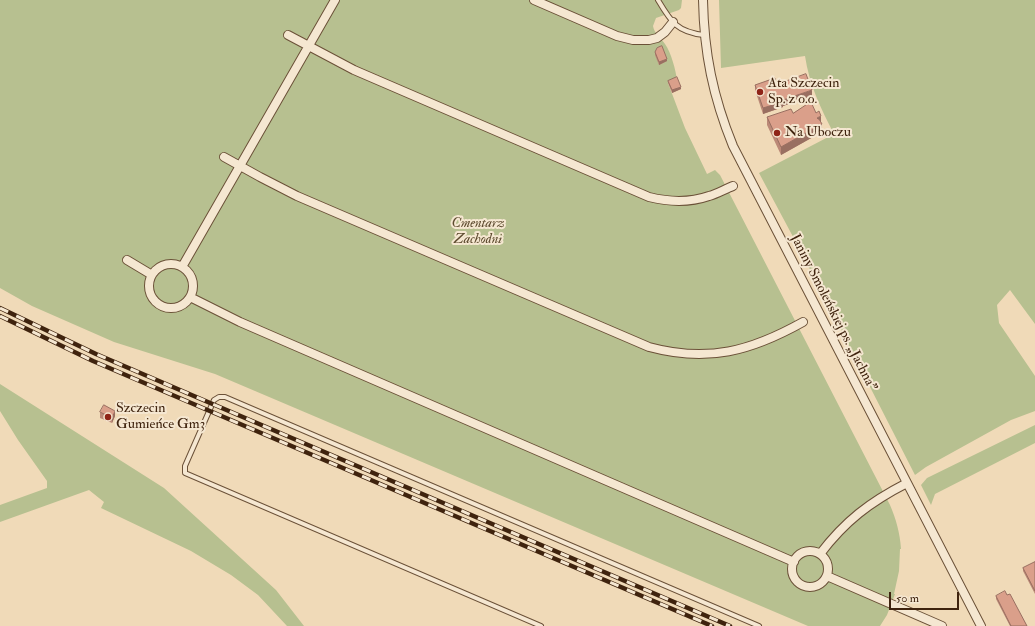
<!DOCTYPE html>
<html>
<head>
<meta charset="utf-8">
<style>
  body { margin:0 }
  #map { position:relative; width:1035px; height:626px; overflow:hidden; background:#f0dab8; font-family:"IM FELL Double Pica",serif }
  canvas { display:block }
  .scale { position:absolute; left:889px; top:592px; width:70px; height:18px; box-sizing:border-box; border:2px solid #3f230e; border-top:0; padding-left:5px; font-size:12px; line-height:14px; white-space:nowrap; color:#3f230e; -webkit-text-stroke:3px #f5e7d1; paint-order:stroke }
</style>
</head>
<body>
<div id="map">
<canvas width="1035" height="626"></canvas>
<div class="scale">50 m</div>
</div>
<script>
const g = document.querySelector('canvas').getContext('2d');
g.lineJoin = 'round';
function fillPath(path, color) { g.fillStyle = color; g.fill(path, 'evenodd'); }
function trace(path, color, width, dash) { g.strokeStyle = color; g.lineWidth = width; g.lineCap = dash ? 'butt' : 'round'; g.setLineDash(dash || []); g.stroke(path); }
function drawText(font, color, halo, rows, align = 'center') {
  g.font = font + ' "IM FELL Double Pica",serif'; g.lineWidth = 4; g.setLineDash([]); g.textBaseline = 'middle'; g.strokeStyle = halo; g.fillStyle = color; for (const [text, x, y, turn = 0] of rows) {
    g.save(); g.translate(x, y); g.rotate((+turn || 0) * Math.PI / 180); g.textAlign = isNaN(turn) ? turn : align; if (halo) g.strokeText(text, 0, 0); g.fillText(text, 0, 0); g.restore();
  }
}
fillPath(new Path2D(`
  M0,0h682l-1,8 -2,2 -23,8 -3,8c1,7 8,12 12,18 6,8 11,27 12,36l-9,3 17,45 22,46 8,-4 5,5 170,330c6,14 10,28 11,44h-1l-1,22 -5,23h1l-8,21 -7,11h-72l-593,-252 -101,-32 -82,-36 -32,-18z
  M719,0h316v324l-25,-34 -13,15 2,18 36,53v35l-24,9 -85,47 -11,8 -116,-227 -40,-75 75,-39c-13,-25 -25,-50 -29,-78l-84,12z
  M0,384l164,104 112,102 28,36h-17l-29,-31 -27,-20 -40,-24 -90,-43 3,-6 -15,-12 -89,32v-17l47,-17v-7l-29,-41 -18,-29z
  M1035,425v18l-100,51 -4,11 -10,-20 6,-7z`), '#b7c090');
const lane = new Path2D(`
  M658,0c13,22 19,32 46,35
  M541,626l-356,-153v-7l29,-66 5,-3h6l534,229`);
const street = new Path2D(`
  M534,0l83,36 16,4h16l8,-2 8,-6 8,-10
  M703,0c1,53 10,97 30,146l248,480
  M288,35l66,35 295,127c20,5 40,6 60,-1 8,-2 16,-7 24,-10
  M224,157l36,20 37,19 352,151c59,16 102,4 154,-25
  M127,260l25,15
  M149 286a22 22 0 1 1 44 0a22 22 0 1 1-44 0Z
  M182,267l153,-267
  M190,297l50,25 554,240
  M792 569a18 18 0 1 1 36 0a18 18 0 1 1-36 0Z
  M820,554c25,-33 50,-52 87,-71
  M827,576l115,50`);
trace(lane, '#6b5138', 6);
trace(street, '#6b5138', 10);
trace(lane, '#f5e7d1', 4);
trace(street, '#f5e7d1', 8);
const rail = new Path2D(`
  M0,308l96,46 634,272
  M0,316l93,45 619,265`);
trace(rail, '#3f230e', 4.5);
trace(rail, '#f5e7d1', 3, [9]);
fillPath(new Path2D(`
  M655,52l12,9 -8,4 -4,-10z
  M668,81l13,8 -9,4 -4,-10z
  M777,84l35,12 -29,10v1l-20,7 -8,-24v-5z
  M767,117l54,5 1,10 -41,23 -14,-30z
  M100,412l15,4 -3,7 -12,-5z
  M1035,562v32l-12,-23v-3z
  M1007,595l20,31h-17l-14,-27v-3z`), '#bb8977');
fillPath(new Path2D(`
  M667,59v2l-8,4v-3z
  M681,87v2l-9,4v-3z
  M812,90v6l-29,10v1l-20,7v-6l20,-8z
  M821,116v8l-4,-6z
  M822,124v8l-41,23v-8z
  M115,411v5l-3,7v-5z`), '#996f61');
const building = new Path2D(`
  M662,46l5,13 -8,3 -4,-10 2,-4z
  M806,74l6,16 -29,10v2l-20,6 -8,-23 20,-7 2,6z
  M677,77l4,10 -9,3 -4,-9z
  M811,102l5,11 3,-2 2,5 -4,2 1,1h1l3,5 -41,23 -14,-30 24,-8 2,4z
  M104,405l11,6 -3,7 -12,-6z
  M1035,562v29l-12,-23z
  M1005,591l2,4 3,-1 17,32h-16l-15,-30z`);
fillPath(building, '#da9f8a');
trace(building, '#996f61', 1);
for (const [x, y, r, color] of [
  [760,92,4,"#8f2418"],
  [777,133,4,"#8f2418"],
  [108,417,4,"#8f2418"]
]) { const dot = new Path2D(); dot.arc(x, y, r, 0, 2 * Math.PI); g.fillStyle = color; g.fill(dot); trace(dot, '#f5e7d1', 1.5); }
drawText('14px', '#3f230e', '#f5e7d1', [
  ["Ata Szczecin",768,84],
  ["Sp. z o.o.",768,100],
  ["Na Uboczu",785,133],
  ["Szczecin",116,409],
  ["Gumieńce Gm3",116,425]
], 'left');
drawText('italic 14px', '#5d4a2e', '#f5e7d1', [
  ["Cmentarz",478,224],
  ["Zachodni",478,240]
]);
drawText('14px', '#3f230e', '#f5e7d1', [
  ["Janiny Smoleńskiej ps. „Jachna”",833,313,63]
]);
</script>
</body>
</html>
